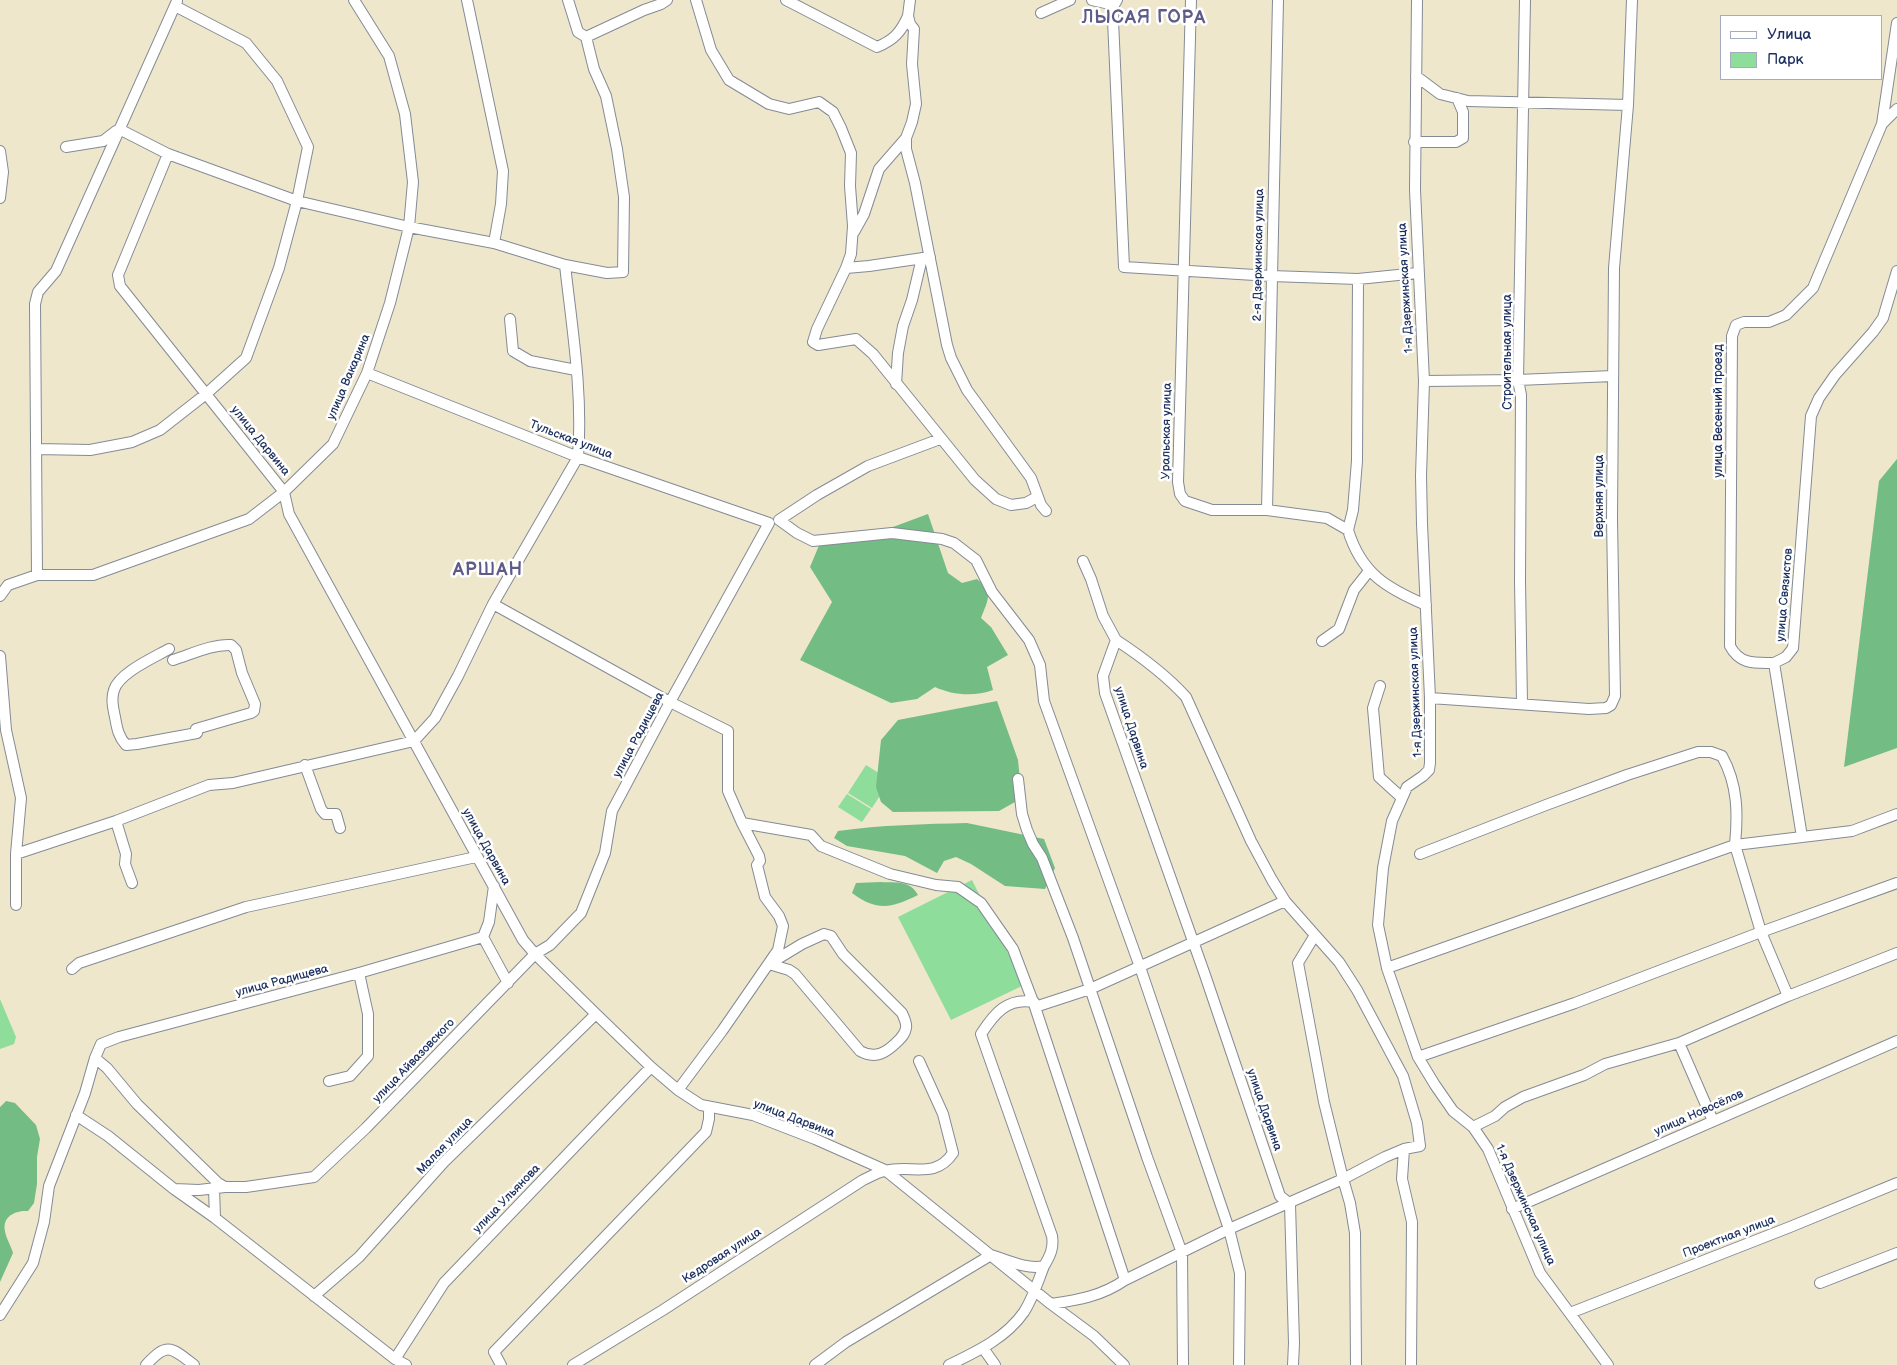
<!DOCTYPE html>
<html>
<head>
<meta charset="utf-8">
<style>
  body { margin:0 }
  #map { position:relative; width:1897px; height:1365px; overflow:hidden; background:#eee7cc; font-family:"Balsamiq Sans",sans-serif }
  canvas { display:block }
  .legend { position:absolute; left:1720px; top:15px; width:162px; height:65px; box-sizing:border-box; background:#fff; border:1px solid #a4acbf; margin:0; padding:6px 9px; list-style:none; font-size:15px; color:#1b2f5e }
  .legend li { display:flex; align-items:center; gap:10px; height:25px }
  .legend b { width:25px; border:1px solid #a4acbf }
</style>
</head>
<body>
<div id="map">
<canvas width="1897" height="1365"></canvas>
<ul class="legend">
<li><b style="height:6px;background:#fff"></b>Улица</li>
<li><b style="height:14px;background:#8fdd9b"></b>Парк</li>
</ul>
</div>
<script>
const g = document.querySelector('canvas').getContext('2d');
g.lineJoin = 'round';
function fillPath(path, color) { g.fillStyle = color; g.fill(path, 'evenodd'); }
function trace(path, color, width, dash) { g.strokeStyle = color; g.lineWidth = width; g.lineCap = dash ? 'butt' : 'round'; g.setLineDash(dash || []); g.stroke(path); }
function drawText(font, color, halo, rows, align = 'center') {
  g.font = font + ' "Balsamiq Sans",sans-serif'; g.lineWidth = 5; g.setLineDash([]); g.textBaseline = 'middle'; g.strokeStyle = halo; g.fillStyle = color; for (const [text, x, y, turn = 0] of rows) {
    g.save(); g.translate(x, y); g.rotate((+turn || 0) * Math.PI / 180); g.textAlign = isNaN(turn) ? turn : align; if (halo) g.strokeText(text, 0, 0); g.fillText(text, 0, 0); g.restore();
  }
}
fillPath(new Path2D(`
  M866,765l24,15 -18,28 -24,-15z
  M847,794l24,15 -9,13 -24,-15z
  M972,880l52,105 -73,35 -53,-103z
  M0,999l16,38 -2,7 -14,5z`), '#8fdd9b');
fillPath(new Path2D(`
  M1897,459v289l-53,19 35,-286z
  M928,514l20,59 14,10 15,-4c17,13 11,21 4,39l10,9 17,28 -21,12 6,23c-19,7 -41,5 -58,-3l-18,12 -26,4 -91,-43 32,-58 -22,-35 10,-24 46,-6z
  M997,701l21,59 3,30 -6,12 -16,9 -106,1 -12,-10 -5,-15 5,-47 17,-20z
  M967,823l77,16 11,29 -10,21 -40,-3 -34,-22 -15,-7 -12,4 -7,12 -32,-17 -58,-10 -13,-8 4,-7c44,-6 86,-7 129,-8z
  M881,882c15,1 29,-2 37,13 -27,13 -40,17 -66,-2l4,-10z
  M6,1101l9,2 21,22 4,14 -3,18v27l-3,19 -6,8c-12,-1 -26,5 -23,20 1,7 6,15 8,22l-13,29v-175z`), '#73bc83');
const minor = new Path2D(`
  M467,0l36,171 -2,33 -7,39
  M696,0l15,50 18,30 40,24 20,5 30,-7 14,10 8,16 10,25 -1,33 3,40 -2,28 -5,14
  M786,0l91,47c17,-7 24,-15 31,-31
  M910,0l-2,16 2,8 4,5 -2,35 4,40 -4,18 -6,16v11l9,34 32,162 4,13 16,32 64,88 10,27 5,6
  M1092,0l22,5
  M1117,0l-3,5 -1,15 11,247 147,9 87,3 60,-6
  M1191,0l-13,482 2,12 5,7 27,9h55l60,8 21,12 5,-20 4,-49 1,-182
  M1417,0l-2,190 9,191 -3,95 1,48 8,174v65l-1,7 -6,6 -16,11 -15,34 -9,47 -5,57 9,43 31,89 17,28 18,26 20,16 15,22 52,124 68,92
  M1041,13l29,-13
  M586,37l58,-27 17,-6 6,-4
  M1416,76l24,18 28,7 160,4 4,-105
  M1882,124l15,-101
  M119,129l49,25 129,47 112,26 85,16 71,22 42,8 16,-1 1,-75 -7,-48 -11,-53 -12,-27 -8,-32 -8,-5 -10,-32
  M1414,142h42l7,-4v-26l-6,-14
  M66,147l37,-6 13,-10
  M0,151l3,21
  M168,154l-50,121 2,11 164,206 5,22 234,426 12,14 61,60 55,53 27,23 23,15 52,10 62,24 70,31 166,134 43,32 30,29
  M0,172h3l-3,26
  M854,232l10,-18 15,-45 27,-31
  M930,257l-61,9 -23,2 -29,61 -4,13 5,3 38,-6 17,15 102,126 21,19 15,6 15,-2 11,-6
  M1897,271l-14,47 -10,14 -38,43 -16,23 -8,18 -18,232 -7,9 -12,6 28,174 50,-6 45,-17
  M510,319l3,32 17,10 46,9
  M1424,381l94,-1 95,-4
  M896,384l2,-31 5,-27 9,-26 10,-42
  M940,439l-72,27 -51,29 -38,25 18,13 16,8 79,-8 50,6 12,4 22,17 16,32 37,48 11,25 4,36 96,266 89,262 11,44 -1,92
  M37,449l53,1 42,-8 28,-12 46,-36 40,-36 33,-90 18,-67 11,-54 -31,-66 -31,-38 -71,-37
  M1267,510l11,-510
  M1348,530c13,43 38,58 78,75
  M1083,561l8,18 12,37 13,24
  M37,575l-2,-271 3,-12 18,-21 121,-270
  M0,596l8,-11 29,-10h56l156,-56 35,-27 49,-48 34,-71 23,-70 19,-76 4,-45 -8,-68 -16,-58 -35,-56
  M493,604l177,98 58,29v60l14,32
  M1322,641l17,-12 15,-39 15,-19
  M169,649c-16,9 -50,24 -55,41 -3,9 -1,18 1,27 2,11 3,19 11,28l11,-1 60,-11
  M0,656l6,74 15,68 -5,56 100,-33 93,-36 24,-2 181,-42 21,-23 23,-42 35,-72 85,-147c5,-64 -6,-129 -13,-192
  M173,660c19,-6 39,-16 58,-15l5,5 6,23 13,31 -1,7 -3,2 -55,16
  M1774,663c-19,0 -34,2 -44,-17l2,-310 4,-11 8,-3h25l17,-7 27,-27 69,-164 15,-15
  M1380,686l-7,22 6,69 22,20
  M1430,698l159,11 17,-1 5,-3 4,-9 -3,-177 2,-251 14,-163
  M1522,703l-2,-122 1,-186 -3,-15 7,-380
  M305,765l16,44 4,5h11l4,14
  M1018,779l4,35 5,16 6,14 9,14 31,80 74,219 35,96 1,112
  M116,821l10,33 -1,10 7,19
  M1420,854l126,-49 81,-30 71,-23h13l11,4c16,29 16,58 13,89l67,-8
  M494,886l-5,36 -6,15 25,46
  M16,905v-51
  M824,934l7,2 12,18 59,59c2,5 5,10 4,15 -1,6 -4,9 -8,13 -11,11 -22,19 -38,10l-65,-77 -6,-4 -20,-6 33,-20z
  M1387,968l348,-123 26,87 27,64
  M72,969l7,-6 167,-56 230,-50
  M1035,1007l90,273
  M1679,1043l34,78
  M1418,1057l157,-54 186,-71 136,-49
  M95,1058l12,10 30,36 81,79 7,4h21l68,-10 52,-49 169,-174 15,-9 31,-32 24,-60 7,-42 58,-109 99,-179 -191,-66 -211,-84
  M329,1081l21,-5 18,-20v-42l-9,-41
  M678,1090l44,-59 56,-81 5,-24 -4,-10 -14,-19 -8,-32 3,-4 -1,-5 -17,-33 69,12 10,11 69,28 46,11 22,2 23,16 32,46 22,58 55,-18 195,-88
  M76,1115l32,21 66,53 25,1 26,-3
  M1473,1127l22,-11 10,-9 18,-10 61,-22 21,-11 74,-21 109,-47 109,-43
  M1404,1149l-2,30 10,43 -1,143
  M214,1188l1,30
  M174,1189l41,29 180,141 11,6
  M1512,1209l385,-168
  M1820,1283l77,-30
  M314,1296l45,-39 85,-95 152,-148
  M1051,1304c27,-4 51,-8 74,-24l104,-51 114,-50 42,-22 19,-8 16,-3 -3,-23 -14,-47 -46,-86 -18,-28 -24,-27
  M1570,1313l220,-86 107,-44
  M0,1315l33,-52 11,-41 5,-36 36,-93 10,-35 6,-14 18,-7 240,-64 124,-36
  M983,1348l12,17
  M395,1359l49,-76 207,-216
  M146,1365c21,-23 25,-18 48,0
  M501,1365l-7,-13 212,-220 3,-13v-12
  M573,1365l90,-55 200,-130c7,-3 14,-8 22,-9 26,-7 50,9 68,-18l-10,-39 -24,-53
  M815,1365l31,-23 145,-87c16,5 36,15 53,11 6,-10 10,-18 8,-30l-71,-202c13,-20 26,-37 53,-32
  M949,1365c27,-13 57,-27 75,-53 9,-14 14,-31 20,-46
  M1293,1365l1,-22 -4,-139 -10,-8 -75,-221 -100,-282 -2,-17 13,-36c26,17 49,34 70,57l65,144 21,39 13,21 30,34 -17,28 26,139 19,77 7,24 5,30 1,132`);
trace(minor, '#848b95', 12);
trace(minor, '#fff', 10);
drawText('12px', '#1b2f5e', '#fff', [
  ["2-я Дзержинская улица",1259,255,-89],
  ["1-я Дзержинская улица",1406,288,-93],
  ["Строительная улица",1508,352,-90],
  ["улица Вакарина",349,377,-67],
  ["улица Весенний проезд",1719,411,-90],
  ["Уральская улица",1167,431,-89],
  ["Тульская улица",571,440,21],
  ["улица Дарвина",260,441,51],
  ["Верхняя улица",1600,496,-90],
  ["улица Связистов",1785,595,-85],
  ["1-я Дзержинская улица",1416,692,-92],
  ["улица Дарвина",1131,728,72],
  ["улица Радищева",639,735,-62],
  ["улица Дарвина",486,847,61],
  ["улица Радищева",282,981,-15],
  ["улица Айвазовского",414,1061,-46],
  ["улица Дарвина",1264,1110,71],
  ["улица Новосёлов",1699,1113,-24],
  ["улица Дарвина",794,1119,21],
  ["Малая улица",445,1146,-46],
  ["улица Ульянова",507,1199,-46],
  ["1-я Дзержинская улица",1525,1205,66],
  ["Проектная улица",1729,1237,-21],
  ["Кедровая улица",722,1256,-33]
]);
g.letterSpacing = '1px';
drawText('bold 18px', '#5f5b87', '#fff', [
  ["ЛЫСАЯ ГОРА",1144,18],
  ["АРШАН",488,570]
]);
g.letterSpacing = '0px';
</script>
</body>
</html>
